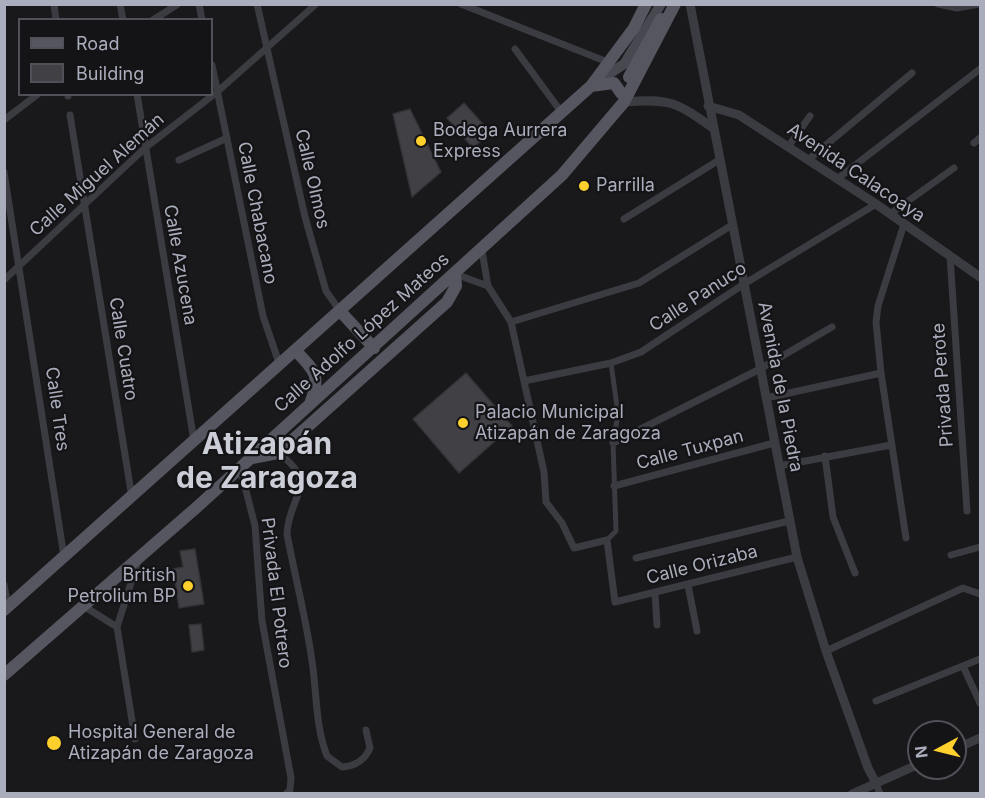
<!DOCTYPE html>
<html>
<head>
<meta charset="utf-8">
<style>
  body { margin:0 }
  #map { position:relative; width:985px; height:798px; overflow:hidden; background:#19181b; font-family:Inter,sans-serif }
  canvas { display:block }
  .frame { position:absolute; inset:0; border:6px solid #aaadbb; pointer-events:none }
  .legend { position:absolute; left:18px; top:18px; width:195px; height:78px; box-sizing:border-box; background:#141316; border:2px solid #505158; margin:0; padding:8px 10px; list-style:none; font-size:18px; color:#aaadbb }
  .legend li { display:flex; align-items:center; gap:12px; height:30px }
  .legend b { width:30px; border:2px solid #505158 }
  .north { position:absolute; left:907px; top:720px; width:60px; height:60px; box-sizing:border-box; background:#141316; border:2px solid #505158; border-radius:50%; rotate:263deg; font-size:16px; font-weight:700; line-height:24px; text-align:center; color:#aaadbb }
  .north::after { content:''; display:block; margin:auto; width:21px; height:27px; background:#fdd02e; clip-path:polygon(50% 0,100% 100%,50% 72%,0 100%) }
</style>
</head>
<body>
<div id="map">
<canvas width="985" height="798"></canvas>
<div class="frame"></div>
<ul class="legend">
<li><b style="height:8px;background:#55565f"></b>Road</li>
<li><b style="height:16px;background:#404045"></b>Building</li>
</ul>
<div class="north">N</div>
</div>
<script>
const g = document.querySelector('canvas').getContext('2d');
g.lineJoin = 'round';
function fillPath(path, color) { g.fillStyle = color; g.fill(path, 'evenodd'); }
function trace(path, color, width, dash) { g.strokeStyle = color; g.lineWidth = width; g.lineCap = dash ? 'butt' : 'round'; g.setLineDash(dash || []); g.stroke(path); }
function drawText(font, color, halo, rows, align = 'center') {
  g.font = font + ' Inter,sans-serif'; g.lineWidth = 4.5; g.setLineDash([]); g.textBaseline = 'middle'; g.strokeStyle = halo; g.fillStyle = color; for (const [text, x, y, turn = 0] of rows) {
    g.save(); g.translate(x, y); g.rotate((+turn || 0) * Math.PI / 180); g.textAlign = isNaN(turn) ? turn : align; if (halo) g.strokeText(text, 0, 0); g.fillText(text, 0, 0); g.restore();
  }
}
const building = new Path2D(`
  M464,103l27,30 -18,15 -26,-30z
  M410,109l31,63 -29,25 -19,-83z
  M466,373l46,53 -53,47 -46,-54z
  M195,549l9,55 -25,4 -6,-39 10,-2 -3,-16z
  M201,624l3,26 -12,2 -3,-27z`);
fillPath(building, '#404045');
trace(building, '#333237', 1.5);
trace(new Path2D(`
  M607,540l9,-9 -3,-88 5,-29 -7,-51`), '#3b3b42', 5);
trace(new Path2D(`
  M54,4l2,16
  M120,4l3,16
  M199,4l3,16
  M257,4l48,213 21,74 14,20
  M461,4l149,59
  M938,4l19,4 22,-4
  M153,20l25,-16
  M515,49l47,64
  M212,65l51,251 17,50
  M68,94v2
  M137,94l57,347
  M70,115l62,383
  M4,120l34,-26
  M974,143l6,-5
  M788,147l22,-31
  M179,160l48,-22
  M808,160l104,-87
  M4,172l60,385
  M837,179l143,-110
  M890,214l64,-46
  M624,219l95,-59
  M904,224l-26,82 -2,16 5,51 25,165
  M482,251l6,35 23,36 33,150 2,30 16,21 12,25 33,-8 8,62 182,-45
  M950,256l17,255
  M455,274l33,12
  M4,280l141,-132 72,-56 98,-87
  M511,322l128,-39 93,-58
  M524,381l87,-18 30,-11 103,-68 132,-80
  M766,398l115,-25
  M613,443l147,-74 72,-42
  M278,453c43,30 10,44 9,81 8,43 19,84 25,127 5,32 3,64 15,95l15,11c13,-1 23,-7 28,-19l-4,-18
  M825,456l8,61 22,56
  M779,466l112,-21
  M240,467l15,59 7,95 29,157 -1,12 -4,4
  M614,486l160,-43
  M951,555l29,-8
  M636,558l153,-37
  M4,585l4,22
  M688,585l9,46
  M655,593l2,32
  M82,605l35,22
  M826,651l137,-63 17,6
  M963,666l17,37
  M876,701l104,-42
  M135,739l-18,-112 21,-66
  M876,783l4,11`), '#3b3b42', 7);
trace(new Path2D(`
  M690,4l107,553 29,94 42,117 8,15
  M624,102c46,-4 52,0 89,26
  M708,106l31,9 137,89 104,73
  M955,749l25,-11
  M852,794l67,-30`), '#3b3b42', 9);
trace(new Path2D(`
  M594,84l30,-20 37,-60`), '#474850', 10);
trace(new Path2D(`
  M629,77l32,-58
  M591,86l23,-3 7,10
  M340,311l34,37
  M296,351c18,19 25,24 15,50
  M252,458l26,-5 169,-151 9,-16 -1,-12
  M4,610l587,-524 43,-58 12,-24
  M4,675l193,-168 365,-332 62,-73 51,-98`), '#55565f', 12);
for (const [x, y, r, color] of [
  [421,141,6,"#fdd02e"],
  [584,186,6,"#fdd02e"],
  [463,423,6,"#fdd02e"],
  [188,586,6,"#fdd02e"],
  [54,743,8,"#fdd02e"]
]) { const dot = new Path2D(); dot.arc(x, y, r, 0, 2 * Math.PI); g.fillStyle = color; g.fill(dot); trace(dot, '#141316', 2); }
drawText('18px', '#aaadbb', '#141316', [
  ["Bodega Aurrera",433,131],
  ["Express",433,152],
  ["Parrilla",596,186],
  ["Palacio Municipal",475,413],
  ["Atizapán de Zaragoza",475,434],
  ["British",176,576,"right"],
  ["Petrolium BP",176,597,"right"],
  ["Hospital General de",68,733],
  ["Atizapán de Zaragoza",68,754]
], 'left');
drawText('18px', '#aaadbb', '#141316', [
  ["Avenida Calacoaya",856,173,34],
  ["Calle Miguel Alemán",97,175,-42],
  ["Calle Olmos",312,179,77],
  ["Calle Chabacano",257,213,79],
  ["Calle Azucena",180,265,80],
  ["Calle Panuco",698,297,-33],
  ["Calle Adolfo López Mateos",362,333,-42],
  ["Calle Cuatro",123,349,81],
  ["Privada Perote",943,385,-94],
  ["Avenida de la Piedra",780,387,79],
  ["Calle Tres",57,409,82],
  ["Calle Tuxpan",690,450,-15],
  ["Calle Orizaba",702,565,-14],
  ["Privada El Potrero",276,593,83]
]);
drawText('bold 30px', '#cbcdd7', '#141316', [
  ["Atizapán",267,445],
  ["de Zaragoza",267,479]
]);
</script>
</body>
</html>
